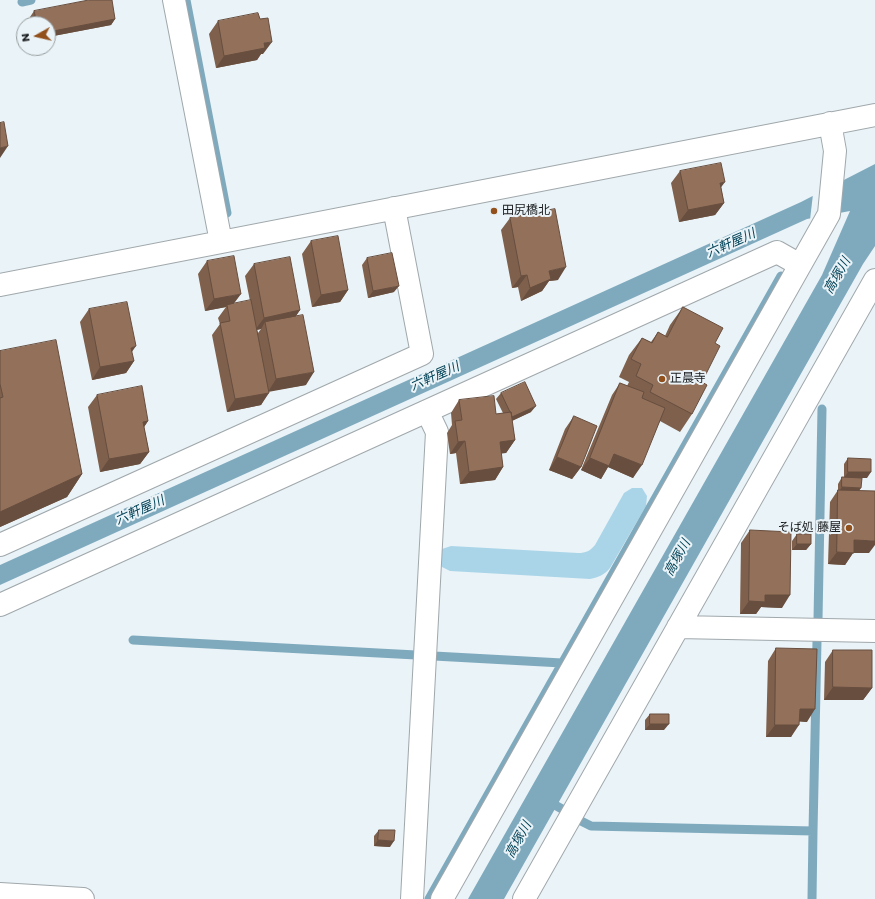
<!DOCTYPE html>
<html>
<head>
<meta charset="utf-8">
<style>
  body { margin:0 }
  #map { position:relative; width:875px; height:899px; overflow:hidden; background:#eaf3f7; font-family:Poppins,sans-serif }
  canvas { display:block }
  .north { position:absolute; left:16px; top:16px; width:40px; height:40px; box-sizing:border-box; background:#eaf3f7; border:1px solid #969da0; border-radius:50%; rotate:262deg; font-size:11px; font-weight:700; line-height:16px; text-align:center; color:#181b1d }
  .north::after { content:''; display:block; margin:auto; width:14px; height:18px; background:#92501d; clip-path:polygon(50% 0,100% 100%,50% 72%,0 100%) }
</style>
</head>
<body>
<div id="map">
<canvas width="875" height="899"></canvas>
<div class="north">N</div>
</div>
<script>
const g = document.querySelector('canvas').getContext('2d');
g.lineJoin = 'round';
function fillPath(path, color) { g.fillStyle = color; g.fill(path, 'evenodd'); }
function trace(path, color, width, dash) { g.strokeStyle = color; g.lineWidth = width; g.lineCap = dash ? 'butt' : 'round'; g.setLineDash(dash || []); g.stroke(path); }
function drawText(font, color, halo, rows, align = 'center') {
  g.font = font + ' Poppins,"Noto Sans JP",sans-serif'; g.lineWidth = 4; g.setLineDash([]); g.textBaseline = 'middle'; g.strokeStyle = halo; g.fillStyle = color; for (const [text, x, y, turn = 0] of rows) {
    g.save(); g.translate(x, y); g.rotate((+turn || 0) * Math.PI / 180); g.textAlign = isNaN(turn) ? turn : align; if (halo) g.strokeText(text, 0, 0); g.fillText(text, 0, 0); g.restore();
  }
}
fillPath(new Path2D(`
  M632,488h10l5,8 -1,10 -36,62c-6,7 -11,9 -20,11l-140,-8 -8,-4 -3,-9 3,-9 9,-3 127,7c8,0 12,-2 17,-8l29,-52z`), '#aad5e9');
fillPath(new Path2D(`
  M875,164v82l-12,18 -359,635h-36l354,-624 28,-64 -43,8 -807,366v-20l801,-363z`), '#7faabe');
fillPath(new Path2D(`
  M841,179l-4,36 -27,5 3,-26z`), '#eaf3f7');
trace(new Path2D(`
  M186,0l41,213
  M22,2l9,-2
  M818,619l4,-210
  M133,640l283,15
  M434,656l128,7
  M546,800l16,9
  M581,821l10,5 222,5 -1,68
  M813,831l4,-190
  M429,899l352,-623`), '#7faabe', 9);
const minor = new Path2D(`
  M174,0l47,242
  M0,285l875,-170
  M0,545l422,-191 -28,-146
  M0,605l777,-353 23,13
  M678,627l197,4
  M0,894l83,5
  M412,899l25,-467 -10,-21
  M442,899l387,-685 6,-63 -5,-28
  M524,899l351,-619`);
trace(minor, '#a0a8ac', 24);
trace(minor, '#fff', 22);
fillPath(new Path2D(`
  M34,11l81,8 -4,6 -63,12v-13h-17l-1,-7z
  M218,21l45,33h-2l-4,6 -41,8 -7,-34z
  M680,171l41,16 3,16 -9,12 -36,7 -8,-39z
  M510,218l48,62 -9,1 -7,10 -21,10 -3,-14 -6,1 -11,-58z
  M311,241l37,49 -8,12 -28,5 -10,-53z
  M367,258l27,34 -26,6 -6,-33z
  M207,261l27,43 16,-3 -5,-25 9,-12 46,46 -4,6 10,69 -37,6 -8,14 -34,7 -15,-77 8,-11 -2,-6 8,-11 -21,4 -7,-37zM261,329l-3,4 -1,-3z
  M683,307l32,36 -13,39 -10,32 -12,18 -20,-11 -27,57 -25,-11 -7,12 -20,-9 31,-75 8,-12 7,3 2,-4 -10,-5 10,-22 13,-17 9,4 7,-10 7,4 5,-11z
  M89,309l45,52 -8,12 -34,7 -12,-58z
  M0,351l82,123 -15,23 -67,30z
  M501,393l30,19 -19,9 3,19 -9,13h-5l2,14 -8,13 -35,4 -4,-31 -6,1 -3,-21 5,-8 -1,-12 8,-13 37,14 7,-1 -7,-14z
  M97,395l51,26 -4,6 5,25 -9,12 -40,8 -12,-65z
  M574,416l7,51 -9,12 -23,-9 16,-41z
  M848,458l19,20h-5l-3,12 10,63h-16l-8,12 -17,-1 2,-62 8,-12v-6l4,-7h2v-13z
  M750,530l32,78 -21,-1 -5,7h-16l1,-71z
  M797,534l14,10 -5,6h-14v-9z
  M776,648l31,74 -8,-1 -8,16h-25l2,-76z
  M833,650l39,38 -9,12h-39l1,-38z
  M650,714l14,16h-19v-10z
  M379,830l11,17 -16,-1v-10z`), '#7e604d');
fillPath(new Path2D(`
  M115,19l-4,6 -63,12v-5z
  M272,42l-9,12h-2l-4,6 -41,8 8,-12 40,-13z
  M8,146l-8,12v-10z
  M725,182l-9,12 4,-11z
  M724,203l-9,12 -36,7 9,-12z
  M566,267l-8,13 -9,1 -7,10 -21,10 9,-13 19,-17z
  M527,275l-9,12 -6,1 9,-12z
  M399,286l-5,6 -26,6 5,-7z
  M348,290l-8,12 -28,5 9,-12z
  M241,294l-9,12 -5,-1 -1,2 -21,4 9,-12z
  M300,310l-9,13 -26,-1 -4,7 -6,1 9,-12z
  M136,346l-9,13 4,-11z
  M134,361l-8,12 -34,7 8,-13z
  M314,372l-8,13 -38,7 8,-13z
  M269,393l-8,12 -34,7 8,-13z
  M536,406l-5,6 -24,11 5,-6z
  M148,421l-8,12 3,-11z
  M515,440l-9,13 -15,2 9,-13z
  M465,441l-9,12 -6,1 8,-12z
  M149,452l-9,12 -40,8 9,-13z
  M614,454l28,11 -9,13 -25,-11 -7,12 -20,-9 9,-12z
  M557,457l24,10 -9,12 -23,-9z
  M503,467l-8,13 -35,4 9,-12z
  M848,472h23l-4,6h-23z
  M82,474l-15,23 -67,30v-15z
  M842,487l19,1 -4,6 -19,-1z
  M854,540l21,1v4l-6,8h-16l-8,12 -17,-1 9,-12z
  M797,544h14l-5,6h-14z
  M765,595h25l-8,13 -21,-1 -5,7h-16l9,-13z
  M833,687l39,1 -9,12h-39z
  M800,709h15l-8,13 -16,-1z
  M650,724h19l-5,6h-19z
  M775,725h24l-8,12h-25z
  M378,840l16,1 -4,6 -16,-1z`), '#674e3f');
const building = new Path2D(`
  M89,0h23l3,19 -67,13v-8h-11l-3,-13z
  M258,13l2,6 8,-1 4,24 -8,1 1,5 -41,8 -6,-35z
  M4,122l4,24 -8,2v-25z
  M721,163l4,19 -5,1 4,20 -36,7 -8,-39z
  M555,209l11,58 -17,4 2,8 -21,9 -3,-13 -6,1 -11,-58z
  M338,236l10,54 -27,5 -10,-54z
  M392,253l7,33 -26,5 -6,-33z
  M234,256l7,38 -27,5 -7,-38z
  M290,257l10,53 -36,8 -10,-54z
  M251,300l18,93 -34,6 -15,-76 10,-2 -3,-16z
  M127,302l9,44 -5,2 3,13 -34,6 -11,-58z
  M683,307l40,21 -8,15 5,3 -18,36 5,3 -15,29 -42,-22 3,-7 -17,-9 5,-12 -10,-5 11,-21 10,5 6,-11 9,5z
  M303,315l11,57 -38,7 -11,-57z
  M56,340l26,134 -82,38v-114l3,-1 -3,-13v-33z
  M525,382l11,24 -24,11 -1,-5h-1l-9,-19z
  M620,383l24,9 -2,6 23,10 -23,57 -28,-11 -5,12 -19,-8z
  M142,386l6,35 -5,1 6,30 -40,7 -12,-64z
  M494,396l2,18 15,-2 4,28 -15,2 3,25 -34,5 -4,-31 -7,1 -3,-21 7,-1 -3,-20z
  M574,416l23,10 -16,41 -24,-10z
  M848,458l23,1v13h-23z
  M842,477l20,1 -1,10 -19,-1z
  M838,490l37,1v50l-21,-1v13l-17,-1z
  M750,530l41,2 -1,63h-25v7l-16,-1z
  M797,534h14v10h-14z
  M776,648l41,1 -2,60h-15l-1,16h-24z
  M833,650h39v38l-39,-1z
  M650,714h19v10h-19z
  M379,830h16l-1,11 -16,-1z`);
fillPath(building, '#93705a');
trace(building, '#674e3f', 1);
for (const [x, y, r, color] of [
  [494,211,4,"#92501d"],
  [662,379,4,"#92501d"],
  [849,528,4,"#92501d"]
]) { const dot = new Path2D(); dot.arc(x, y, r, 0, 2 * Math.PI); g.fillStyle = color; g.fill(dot); trace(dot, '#eaf3f7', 1.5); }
drawText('12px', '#181b1d', '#eaf3f7', [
  ["田尻橋北",502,211],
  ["正晨寺",670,379],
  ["そば処 藤屋",841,528,"right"]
], 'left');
drawText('italic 13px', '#024257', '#eaf3f7', [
  ["六軒屋川",731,244,-24],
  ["高塚川",838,276,-60],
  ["六軒屋川",435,377,-24],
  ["六軒屋川",140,511,-24],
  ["高塚川",678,558,-61],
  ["高塚川",519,840,-61]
]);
</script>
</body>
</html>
